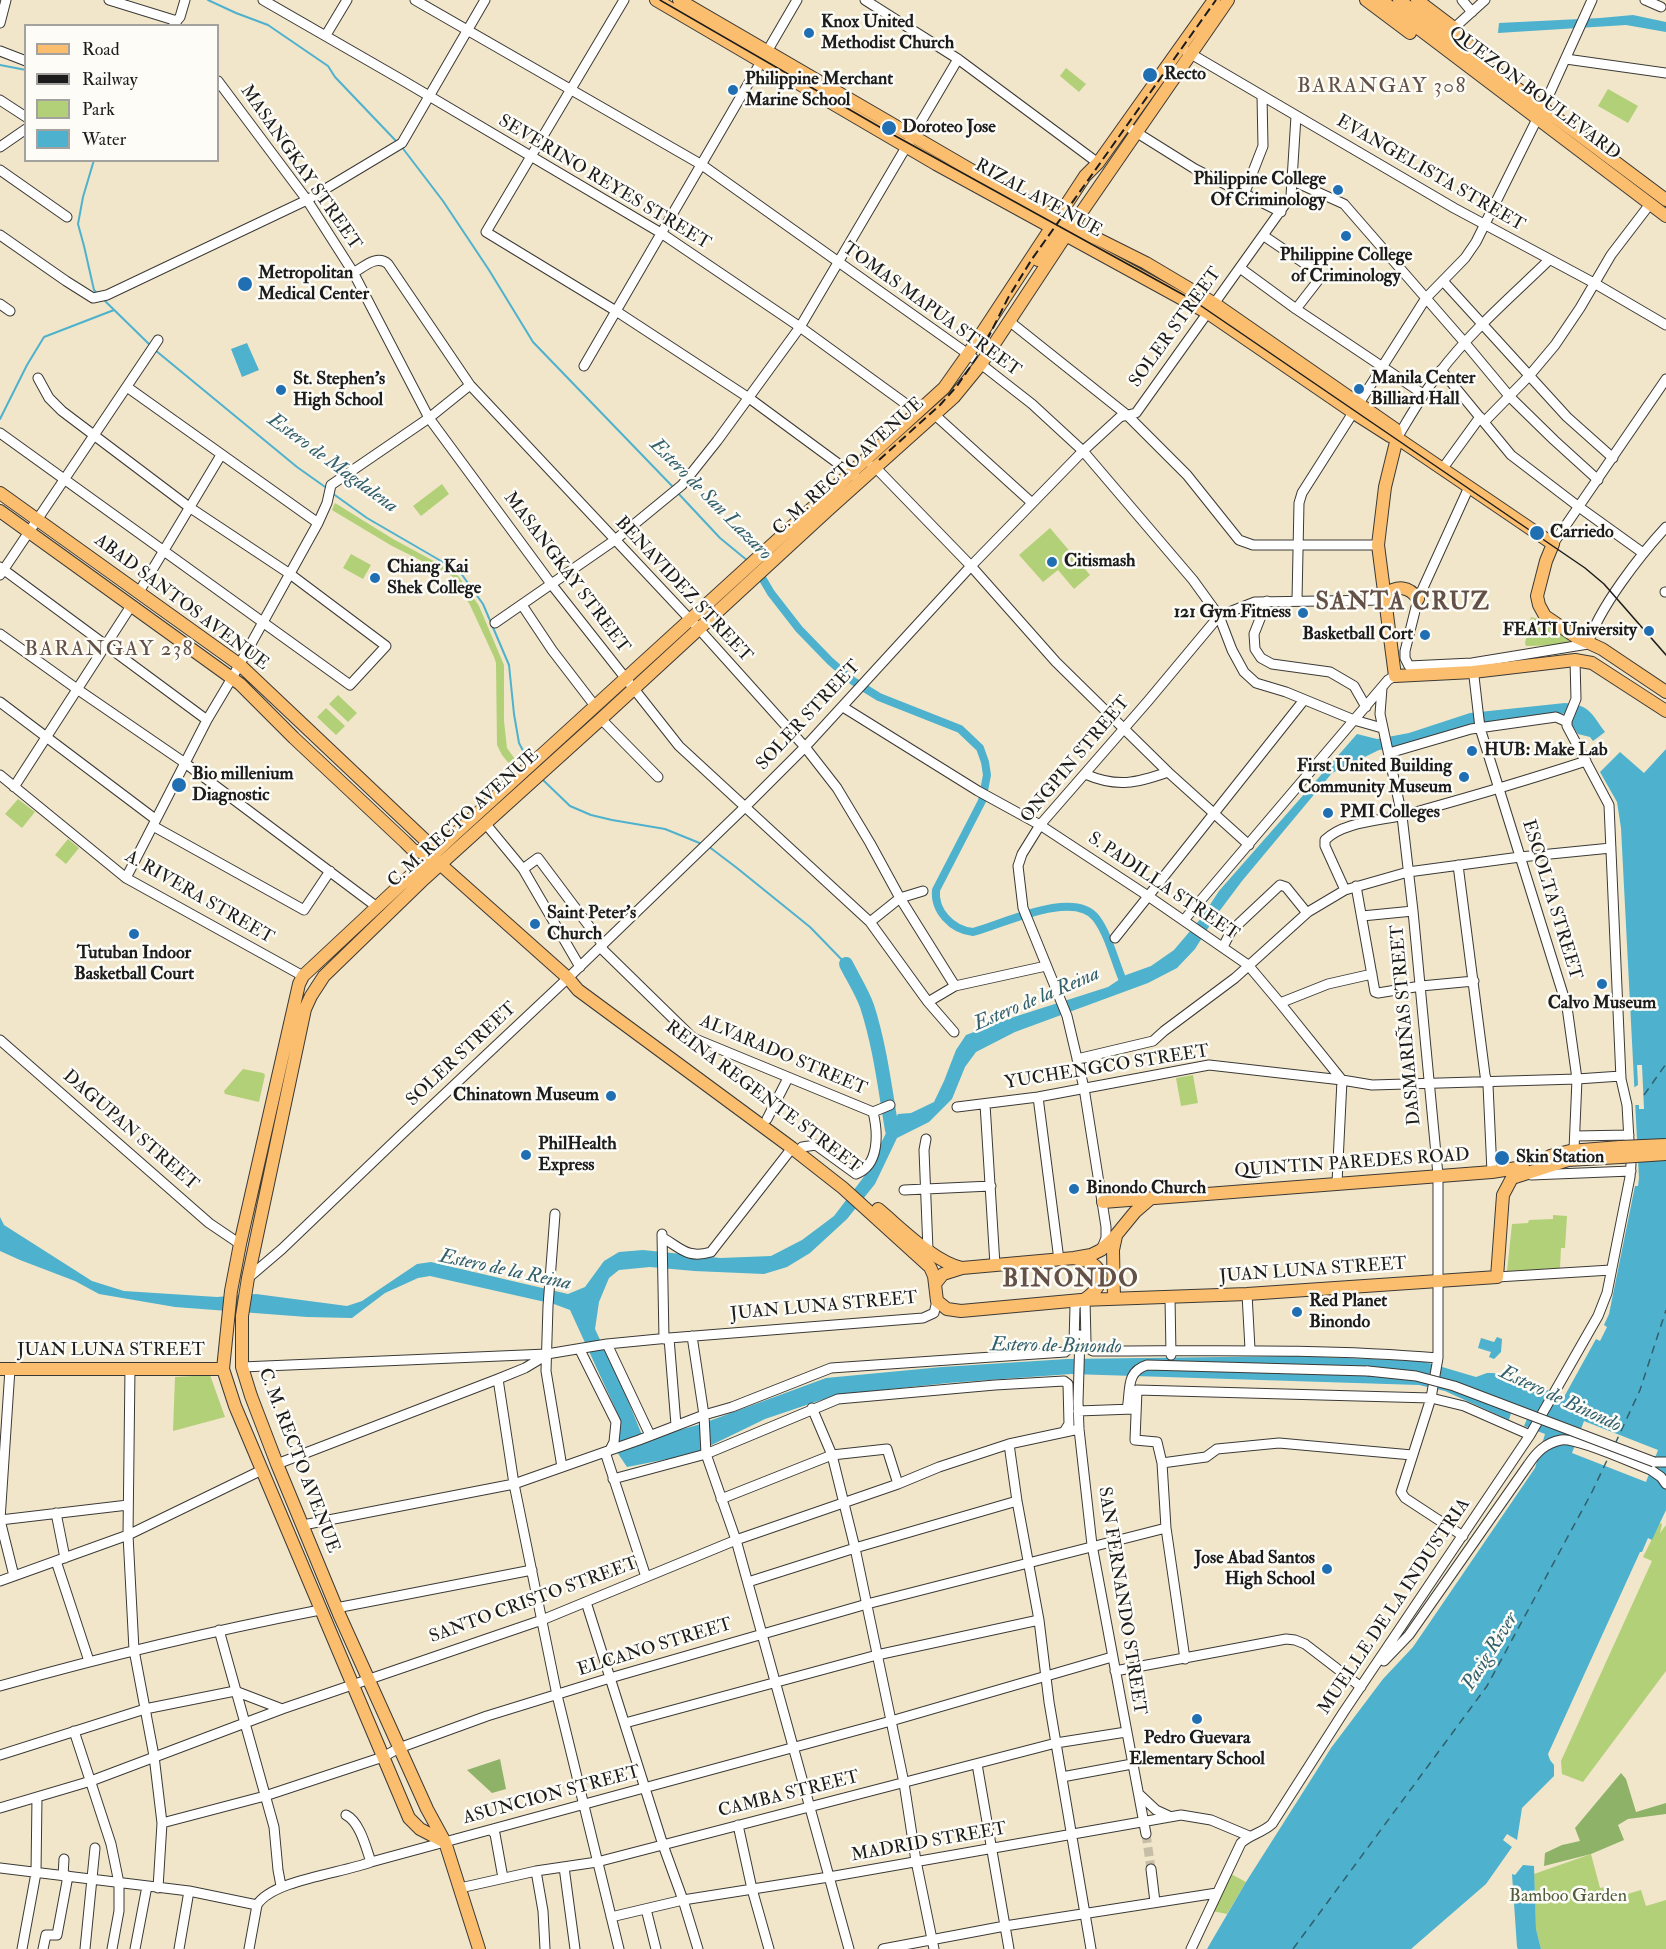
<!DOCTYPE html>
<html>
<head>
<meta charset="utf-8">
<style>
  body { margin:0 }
  #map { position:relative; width:1666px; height:1949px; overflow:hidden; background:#f1e6ca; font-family:"IM FELL Double Pica",serif }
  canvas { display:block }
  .legend { position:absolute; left:24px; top:24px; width:195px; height:138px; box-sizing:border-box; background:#fdfcf7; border:2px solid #a3a29f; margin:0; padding:8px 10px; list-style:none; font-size:18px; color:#1c1c1c }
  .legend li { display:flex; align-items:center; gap:12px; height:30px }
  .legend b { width:30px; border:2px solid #a3a29f }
</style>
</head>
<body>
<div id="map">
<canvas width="1666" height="1949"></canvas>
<ul class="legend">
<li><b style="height:8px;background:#fbbd6e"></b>Road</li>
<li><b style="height:8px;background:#1c1c1c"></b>Railway</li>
<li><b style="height:16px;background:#b2d077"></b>Park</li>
<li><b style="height:16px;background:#4eb1cd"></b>Water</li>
</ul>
</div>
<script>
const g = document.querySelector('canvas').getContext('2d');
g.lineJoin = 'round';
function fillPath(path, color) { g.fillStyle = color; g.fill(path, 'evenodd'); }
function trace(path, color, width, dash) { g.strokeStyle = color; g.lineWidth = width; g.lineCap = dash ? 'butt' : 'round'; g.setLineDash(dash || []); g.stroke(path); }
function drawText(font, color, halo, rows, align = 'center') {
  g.font = font + ' "IM FELL Double Pica",serif'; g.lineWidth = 5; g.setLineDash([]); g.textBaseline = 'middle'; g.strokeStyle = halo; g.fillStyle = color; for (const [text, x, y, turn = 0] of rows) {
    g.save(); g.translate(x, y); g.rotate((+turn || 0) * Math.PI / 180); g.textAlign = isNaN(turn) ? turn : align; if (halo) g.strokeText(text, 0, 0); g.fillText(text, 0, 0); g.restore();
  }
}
fillPath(new Path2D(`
  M1066,68l20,16 -7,8 -19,-16z
  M1608,89l30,17 -10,17 -30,-17z
  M442,484l7,10 -28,22 -8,-10z
  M335,503l58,36 63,34 14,19 9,14 25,59v56l3,27 10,14 -6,4 -9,-11 -5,-10 -1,-82 -2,-6 -24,-52 -18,-29 -60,-30 -60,-36z
  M1050,528l40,47 -16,14 -16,-19 -15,12 -24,-27z
  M351,554l20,11 -8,14 -20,-11z
  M1531,617l7,2 29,19 3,5 -5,2 -39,1 -1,-3z
  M338,695l19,18 -9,9 -19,-18z
  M326,708l19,18 -9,9 -19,-18z
  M18,799l17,13 -13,16 -17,-14z
  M68,839l11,9 -13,16 -11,-9z
  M243,1069l20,4 2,2 -6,27 -34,-8 -1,-3z
  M1193,1075l5,28 -17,3 -5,-28z
  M1553,1215l14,1 -2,32h-4l-1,20 -53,3 5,-47 16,-1 1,-3 24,-1z
  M210,1375l15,42 -52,14 2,-54z
  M1660,1523l2,1 -2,9 6,-8v146l-83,111 -21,-8 -1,-13 91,-200 -9,-4z
  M1591,1854l9,34 11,-2 3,12 27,-8 5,16 20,-6v49h-125l-5,-20 -2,-55z
  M1231,1874l15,8 -19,32 -15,-3z`), '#b2d077');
fillPath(new Path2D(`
  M500,1759l6,30 -14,4 -25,-23z
  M1621,1773l5,6 10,33 30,-9v11l-38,5 -10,6 6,15 -33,14 -47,12 1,-13 17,-8 18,-4 -5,-13z`), '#8db268');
fillPath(new Path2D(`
  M1633,15l33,7v10l-40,-7 -128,8 1,-10 101,-5z
  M247,343l12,27 -17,7 -11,-28z
  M1565,703c25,2 26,10 40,29l-12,9 -3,-4 -12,-3 -13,-20 -7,-1 -87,11 -75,24 -17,2 -47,23 -90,108 -27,36 -20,32 -18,19 -29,15 -133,49 -39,20 -11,15 -13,32 -23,23 -32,16 -22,46 -28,35 -37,34 -23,14 -23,7 -70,-3 -44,-4 -31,3 -10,8 -10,24 -4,27 30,64 19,47 57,-16 125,-46 116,-11 125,-8 230,-3 125,5 54,16 11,-4h6l40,11 31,13 32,-58 4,2 7,-14 -3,-2 5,-11 26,-128h3l1,-8 -18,-350 -4,-26 -17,-30 20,-20 24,21 22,-24v761l-14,30 -4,-2 -6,14h-2l-92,202 2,6 4,5v11l-32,32 -5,32 -10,-6 -4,6 9,7 -26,37 -75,65h-204l39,-67 85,-134 52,-69 30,-32 122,-179 10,-34 -21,-8 3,-7 -16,-6 -2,7 -64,-29 -26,-6 -348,-11 -123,9 -112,12 -71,24 -72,35 -66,13 -10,-15 4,-31 -51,-111 -16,-6 -124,-28 -12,2 -33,15 -33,25 -45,-1 -132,-10 -76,-13 -24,-13 -55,-21 -20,-9v-34l4,8 88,56 32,10 93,6 39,-3 91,12 15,-5 55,-37 14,-2 137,32 17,-7 19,-26 15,-9 24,-2 77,8 51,-2 31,-16 32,-24 32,-42 21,-43 11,-17 13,-1 23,-11 10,-21 12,-31 10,-15 48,-18 94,-30 18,-12 25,-9 23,-16 28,-33 17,-26 138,-157 20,5 32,-6 61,-20z
  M1497,1337l5,2 -1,13 -7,7 -5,-2 2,-5 -13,-4 3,-10 13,4z
  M1523,1865l11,1 2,63 5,20h-23l-1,-2 -5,-73 3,1z`), '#4eb1cd');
fillPath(new Path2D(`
  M1637,1065h5l2,44h-5v-4h-4l-2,-17 5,-3z
  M1584,1421l74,29 -12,32 -74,-29z`), '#f1e6ca');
trace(new Path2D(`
  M208,0l28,13 32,12 60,41 7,11 62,65
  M0,65l26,5
  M401,146l42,55 46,69 44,72 140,145
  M94,160l-11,37 -5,27 6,22 10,44 3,3
  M103,299l48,47
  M155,350l142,117 31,22
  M0,419l27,-54 17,-28 70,-27
  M677,492l43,46 28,23
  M332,493l35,25 93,54 23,32 26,61 5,49 5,29 9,17
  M542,779l28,27 21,9 21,5 53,9 37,15
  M708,846l29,22 73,59 36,37`), '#4eb1cd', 2);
trace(new Path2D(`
  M758,571l13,22 28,36 31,32 23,20 26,16 81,32 20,19 5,14 2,13 -5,26 -46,89c-2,21 16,40 37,42 30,-8 101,-43 123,-14 13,17 19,45 28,65`), '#4eb1cd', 8);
trace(new Path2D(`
  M846,964c7,14 16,28 21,42 13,40 18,83 25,124`), '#4eb1cd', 14);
trace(new Path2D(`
  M1644,1095l22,-31
  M1615,1444l25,-54 26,-80
  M1293,1949l194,-263 105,-194 17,-36`), '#325f6c', 1.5, [8, 6]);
trace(new Path2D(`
  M1146,1834l5,35`), '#c6bea7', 9, [9, 4.5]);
const minor = new Path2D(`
  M109,0l68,21
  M263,0l139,80 259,153 139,94 117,85
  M415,0l287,165 266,189 64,50 51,47 110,129 26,36 13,34 12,22 12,11 30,9 68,28 28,8
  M624,0l-138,232 130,79 133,87 106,78
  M865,0l93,59 140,104
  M1462,0l10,12
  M1645,0l16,7
  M0,23l6,-23
  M174,24l6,-7 5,-17
  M1454,28l31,-28
  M326,35l21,-35
  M0,51l26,10
  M1186,51l268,157 140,75 72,42
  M1566,59l100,14
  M218,81l89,119 46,72 76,146 123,167 127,161 191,176 58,80 26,30
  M0,100l26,17
  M1543,108l49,-108
  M1131,129l64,40 86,43
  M0,147l26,-18
  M0,170l67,47
  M1293,181l51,23 121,139 45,54 44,43 44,40
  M1245,192l18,-46 -1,-50
  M0,235l66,46 27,17 14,-3 200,-95 95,-57 83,-143
  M1264,236l56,38v4l-24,31
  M1240,268l56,41 127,85
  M353,273c11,-6 24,-19 35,-9l82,121 229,244 106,118 32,41 33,55 30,55 55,88
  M1443,281l124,136 46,41
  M0,304l10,7
  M1009,321l118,94 60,60 52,65 14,5h125
  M584,366l213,-366
  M1441,370l70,85 68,52 64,46
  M127,387l191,136
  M935,415l96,87
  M1484,422l45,-46 26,-31 25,-37 31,-53 39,-51
  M0,433l350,252 36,-39 -96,-72 -101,-67 -127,-96 -13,-13 -11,-20
  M1397,438c14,-23 26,-45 43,-66 31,-41 72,-76 109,-112
  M872,466l4,2 95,98 85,96 112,110 81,73
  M1443,468l37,-51
  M1469,487l-51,112 -13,52v7l4,8 63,-3 116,-19c10,-35 53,-90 78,-117
  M1553,544l113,-165
  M0,567l207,153
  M0,575l158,-235
  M139,592l82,-137
  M1665,592h1
  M1297,600l2,-97 3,-10 124,-195 39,-40 11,-16 61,-123
  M1267,601l-13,33 1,15 6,9 11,6 58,8 24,14 12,21
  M522,605l30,45 43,56
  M495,623l120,-83 67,-55 35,-44 83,-114 158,-268
  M0,634l77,55 108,74 192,144
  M1575,660l1,39 -9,22v5l42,79 12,274 6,26 2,35
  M1473,668l7,60 87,279 10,72 -3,71
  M1382,688l-2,26 22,102 11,95 25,264v183l-7,40 -30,94 4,6 58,38
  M0,702l155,117
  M843,707l135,84 62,34 108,71 100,69 32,38 62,77 -5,103
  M601,719l57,58
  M1389,753l82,-24 85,-12 11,5
  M1085,774c32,14 52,9 83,-2
  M0,775l126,103 177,98
  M14,787l117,-181
  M485,823l38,46 57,98
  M153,826l151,84 26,-39
  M1458,865l27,210 3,10 4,87
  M523,869l15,-11 63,84 2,8 90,88 180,74
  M126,878l81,-158 25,-42 86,-155 9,-20 4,-18 98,-67 41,-33
  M1356,886l19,106 3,1 43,-7 53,-5
  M1345,890l-20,-44v-6c20,-20 61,-19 87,-27 58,-16 116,-33 174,-52
  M1362,916l51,-5
  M1184,920l204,-240 7,-4
  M870,922l30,-24 23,-7
  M1115,938l189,-238
  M1223,947l8,-16 49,-46 6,2 21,26
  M928,1002l27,-16 91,-20
  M1280,1003l48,-19 44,-10
  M0,1040l209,183 31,21
  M1077,1059l76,-18 11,-10 71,-53 73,-66 37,-22 63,-18 112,-15 91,-9
  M1038,1097l21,163
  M985,1104l10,161
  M957,1107l81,-10 171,-32 133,15 30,5 205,-6 44,-3
  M873,1112l17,-7
  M767,1119l21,-41
  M1575,1136l54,-1
  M926,1139l-2,11 4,100
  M802,1147l14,-2 40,29c24,-9 22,-42 17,-62
  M1531,1175l100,-4
  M904,1190l87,-4
  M555,1214l-7,92 -2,65 16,96
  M662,1234l2,105
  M663,1238c18,10 24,21 48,14l81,-104
  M1102,1248l4,-10v-11l-22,-139 -17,-72 -44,-108 -5,-42 4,-12 18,-29 108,-124 71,-85 36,-14 131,-2
  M1497,1277l114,-7
  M248,1278l34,-29 118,-113 168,-158 178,-172 59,-59 166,-181 112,-115 37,-34 16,-4 155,-217 5,-80
  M1247,1294l3,55
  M1170,1297l1,58
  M1085,1299l1,43 2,6 5,3c115,0 230,-3 345,7
  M1080,1335l-2,67 1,27 13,116 54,289
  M692,1336l12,79 2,39 30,86 113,409
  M669,1338l7,87
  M607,1344l43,91
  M580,1350l36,72 -2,20 -4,8
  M242,1367l305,-13 60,-10 62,-6 254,-20 11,-5 3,-12
  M130,1368l-2,167 6,115 20,106 8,67 -4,65
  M10,1369l-10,151 14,56
  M498,1379l16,105 43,211 62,254
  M812,1408l20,47 23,93 49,235 12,78 18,88
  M1127,1409c4,-18 -2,-37 20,-44l221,6
  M1078,1411l55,-2
  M1009,1444l8,57 22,119 10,82 42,247
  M605,1452l41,125
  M1654,1462h12
  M1162,1463l44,-6 11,-8 62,-6 133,12
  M277,1464l221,-85 27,-11 20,-12
  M613,1479l93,-25 132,-55 157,-14 69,-4 4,3 1,40 -5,8
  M721,1499l111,-44 55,-6 11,35
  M56,1513l9,45
  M0,1520l128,-15
  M303,1525l211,-41 125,-44 65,-25 28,-8 99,-39 234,-16 9,-9 1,-37 6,-6
  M56,1561l33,100
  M0,1581l128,-46 134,-65
  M748,1582l107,-34 162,-47
  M586,1602l77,243 20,55 15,49
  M336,1608l196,-38
  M219,1630l55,197 4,43 3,16
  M1185,1659l-19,-131 -4,-65 -5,-21 -22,-2 2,-50 294,8 33,8 66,29
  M1384,1661l25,-26 119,-170c8,-12 17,-22 33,-25 16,-3 71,23 90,30l10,7 5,7
  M1115,1671l171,-32 9,1 10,4 56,43
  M0,1686c106,-30 212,-55 320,-76
  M625,1723l252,-68 162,-35
  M74,1731l37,113 8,39v28l-7,38
  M0,1755l145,-46 90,-18 47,18
  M977,1764l32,185
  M1062,1777l70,-13
  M1140,1795l16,15 13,6
  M0,1808l91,-27 191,-72 260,-89 194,-80 162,-56 41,-17 70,-23 70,-15
  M346,1815c14,7 20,33 25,47
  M162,1823l103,-27 118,-39 16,-9 88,-32 123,-38 257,-74 299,-76
  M738,1825l14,64 17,60
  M491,1830l4,4 8,44
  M564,1867l11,82
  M0,1868l189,23 68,14c15,-25 86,-32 114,-43l520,-141 221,-64
  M1151,1869l4,33
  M536,1871l7,40 2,38
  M63,1876l1,-17
  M460,1888l76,-17 61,-9 459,-119 70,-11
  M646,1909l10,40
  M611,1917l72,-17 146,-23 352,-62 30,5 38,16
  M22,1949l14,-76 1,-76
  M43,1949l3,-14h11l11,-59
  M85,1949l10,-101
  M135,1949l12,-63
  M179,1949l10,-58
  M249,1949l8,-44
  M883,1949l122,-23 212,-33
  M1191,1949l50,-106c10,-9 21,-10 31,-19l71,-111 187,-278 68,-119 9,-23 23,-116 1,-13`);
const major = new Path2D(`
  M656,0l280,164 272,149 146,100 36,23 7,2 156,106 -7,17 -9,35 2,9 6,11 31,21 26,12 64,43
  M679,0l323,188 62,34 82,41 69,41 180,125 2,9
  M1366,0l44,33
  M1381,0l285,216
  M1399,0l267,200
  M1417,0l37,28 18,21
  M1038,260l25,-35
  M1397,438l-12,49 -7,58 17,131 78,-4 102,-12 17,3 74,48
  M0,493l240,172 184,174 7,16 9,9 128,114 10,12 214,158 51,40 87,79 4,9 3,25 10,8 14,2 120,-11 166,-6 250,-17 6,-82 9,-17 56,-18 53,-3
  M0,511l240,173 54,54 111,104 8,8 18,5
  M1385,595c12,-10 24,-9 33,4
  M1550,1156l20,-5 50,-4
  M1103,1202l389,-30 31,-5
  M878,1209c23,19 56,53 84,59
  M1077,1259c28,3 31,25 8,40
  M935,1284l8,-10 19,-6 112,-10 17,-3 10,-5 11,-10 23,-28 15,-13
  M1114,1299l-1,-49 3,-14
  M0,1369h223
  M445,1842l-25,-13 -11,-11 -147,-348 -27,-64 -12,-37 8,-78 9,-47 59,-260 4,-8 153,-143 488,-445 24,-34 117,-178 13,-13 116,-163
  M479,1949l-34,-107 -18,-33 -88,-195 -62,-150 -26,-68 -9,-29v-51l6,-38 57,-269 6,-13 13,-20 100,-97 177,-160 228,-210 125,-112 27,-33 91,-138 156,-226`);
trace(minor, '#3c3a36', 11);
trace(major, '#3c3a36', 14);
trace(minor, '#fff', 9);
trace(major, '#fbbd6e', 12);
trace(new Path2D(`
  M660,0l230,133 301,166 394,269 19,16 62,71`), '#1c1c1c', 1.5);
trace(new Path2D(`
  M879,460l61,-55 17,-19 25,-36 26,-52 24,-39 184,-259`), '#1c1c1c', 2, [9, 4.5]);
const minorBridge = new Path2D(`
  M1368,1371l48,5 38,10 200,76`);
const majorBridge = new Path2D(`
  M1620,1147l46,-2
  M1621,1157l45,-3`);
trace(minorBridge, '#3c3a36', 11, []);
trace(majorBridge, '#3c3a36', 14, []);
trace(minorBridge, '#fff', 9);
trace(majorBridge, '#fbbd6e', 12);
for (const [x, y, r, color] of [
  [809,33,6,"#1f6fb2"],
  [1150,75,8,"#1f6fb2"],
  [733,90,6,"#1f6fb2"],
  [889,128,8,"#1f6fb2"],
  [1338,190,6,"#1f6fb2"],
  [1346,236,6,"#1f6fb2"],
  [245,284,8,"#1f6fb2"],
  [1359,389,6,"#1f6fb2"],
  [281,390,6,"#1f6fb2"],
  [1537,533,8,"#1f6fb2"],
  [1052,562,6,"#1f6fb2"],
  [375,578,6,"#1f6fb2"],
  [1303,613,6,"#1f6fb2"],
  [1649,631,6,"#1f6fb2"],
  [1425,635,6,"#1f6fb2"],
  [1472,751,6,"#1f6fb2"],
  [1464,777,6,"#1f6fb2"],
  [179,785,8,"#1f6fb2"],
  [1328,813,6,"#1f6fb2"],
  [535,924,6,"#1f6fb2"],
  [134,934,6,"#1f6fb2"],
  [1602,984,6,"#1f6fb2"],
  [611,1096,6,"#1f6fb2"],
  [526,1155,6,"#1f6fb2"],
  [1502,1158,8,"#1f6fb2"],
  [1074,1189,6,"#1f6fb2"],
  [1297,1312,6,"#1f6fb2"],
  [1327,1569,6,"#1f6fb2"],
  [1197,1719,6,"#1f6fb2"]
]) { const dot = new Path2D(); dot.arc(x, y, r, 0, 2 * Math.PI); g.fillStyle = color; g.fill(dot); trace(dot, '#fdfcf7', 2); }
drawText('bold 18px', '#1c1c1c', '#fdfcf7', [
  ["Knox United",821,23],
  ["Methodist Church",821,44],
  ["Recto",1164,75],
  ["Philippine Merchant",745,80],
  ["Marine School",745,101],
  ["Doroteo Jose",902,128],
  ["Philippine College",1326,180,"right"],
  ["Of Criminology",1326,201,"right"],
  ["Philippine College",1346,256,"center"],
  ["of Criminology",1346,277,"center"],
  ["Metropolitan",258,274],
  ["Medical Center",258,295],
  ["Manila Center",1371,379],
  ["Billiard Hall",1371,400],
  ["St. Stephen's",293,380],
  ["High School",293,401],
  ["Carriedo",1550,533],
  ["Citismash",1064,562],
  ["Chiang Kai",387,568],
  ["Shek College",387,589],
  ["121 Gym Fitness",1291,613,"right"],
  ["FEATI University",1637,631,"right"],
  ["Basketball Cort",1413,635,"right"],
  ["HUB: Make Lab",1484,751],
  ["First United Building",1452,767,"right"],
  ["Community Museum",1452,788,"right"],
  ["Bio millenium",192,775],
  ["Diagnostic",192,796],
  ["PMI Colleges",1340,813],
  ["Saint Peter's",547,914],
  ["Church",547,935],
  ["Tutuban Indoor",134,954,"center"],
  ["Basketball Court",134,975,"center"],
  ["Calvo Museum",1602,1004,"center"],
  ["Chinatown Museum",599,1096,"right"],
  ["PhilHealth",538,1145],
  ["Express",538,1166],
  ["Skin Station",1516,1158],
  ["Binondo Church",1086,1189],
  ["Red Planet",1309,1302],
  ["Binondo",1309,1323],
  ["Jose Abad Santos",1315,1559,"right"],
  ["High School",1315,1580,"right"],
  ["Pedro Guevara",1197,1739,"center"],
  ["Elementary School",1197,1760,"center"]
], 'left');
drawText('18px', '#1c1c1c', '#fdfcf7', [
  ["QUEZON BOULEVARD",1534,94,37],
  ["MASANGKAY STREET",300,168,55],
  ["EVANGELISTA STREET",1430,174,30],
  ["SEVERINO REYES STREET",604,183,31],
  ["RIZAL AVENUE",1038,199,29],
  ["TOMAS MAPUA STREET",931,310,36],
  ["SOLER STREET",1176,328,-54],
  ["C. M. RECTO AVENUE",849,467,-42],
  ["MASANGKAY STREET",566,573,53],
  ["BENAVIDEZ STREET",683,590,47],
  ["ABAD SANTOS AVENUE",181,603,37],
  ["SOLER STREET",809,716,-47],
  ["ONGPIN STREET",1076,760,-50],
  ["C. M. RECTO AVENUE",464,819,-42],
  ["S. PADILLA STREET",1163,887,34],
  ["A. RIVERA STREET",199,898,30],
  ["ESCOLTA STREET",1551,900,73],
  ["DASMARIÑAS STREET",1407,1025,-95],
  ["SOLER STREET",462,1055,-43],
  ["ALVARADO STREET",783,1056,23],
  ["YUCHENGCO STREET",1107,1068,-9],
  ["REINA REGENTE STREET",763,1098,37],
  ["DAGUPAN STREET",130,1131,41],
  ["QUINTIN PAREDES ROAD",1352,1164,-4],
  ["JUAN LUNA STREET",1313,1271,-4],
  ["JUAN LUNA STREET",824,1307,-5],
  ["JUAN LUNA STREET",111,1351],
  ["C. M. RECTO AVENUE",298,1461,69],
  ["SANTO CRISTO STREET",534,1601,-20],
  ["SAN FERNANDO STREET",1121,1601,81],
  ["MUELLE DE LA INDUSTRIA",1395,1607,-56],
  ["ELCANO STREET",655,1648,-17],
  ["CAMBA STREET",789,1795,-14],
  ["ASUNCION STREET",552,1796,-15],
  ["MADRID STREET",929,1843,-10]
]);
drawText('18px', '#505b3c', '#fdfcf7', [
  ["Bamboo Garden",1568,1897]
]);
drawText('italic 20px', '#325f6c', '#fdfcf7', [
  ["Estero de Magdalena",332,464,36],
  ["Estero de San Lazaro",710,500,45],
  ["Estero de la Reina",1037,1000,-23],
  ["Estero de la Reina",505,1271,12],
  ["Estero de Binondo",1056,1347,1],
  ["Estero de Binondo",1560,1400,25],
  ["Pasig River",1491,1652,-58]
]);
g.letterSpacing = '1.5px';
drawText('21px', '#635147', '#fdfcf7', [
  ["BARANGAY 308",1382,87],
  ["BARANGAY 238",109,650]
]);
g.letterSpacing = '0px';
g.letterSpacing = '1.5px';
drawText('bold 24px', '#635147', '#fdfcf7', [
  ["SANTA CRUZ",1403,604],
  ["BINONDO",1071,1281]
]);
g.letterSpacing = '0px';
</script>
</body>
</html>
